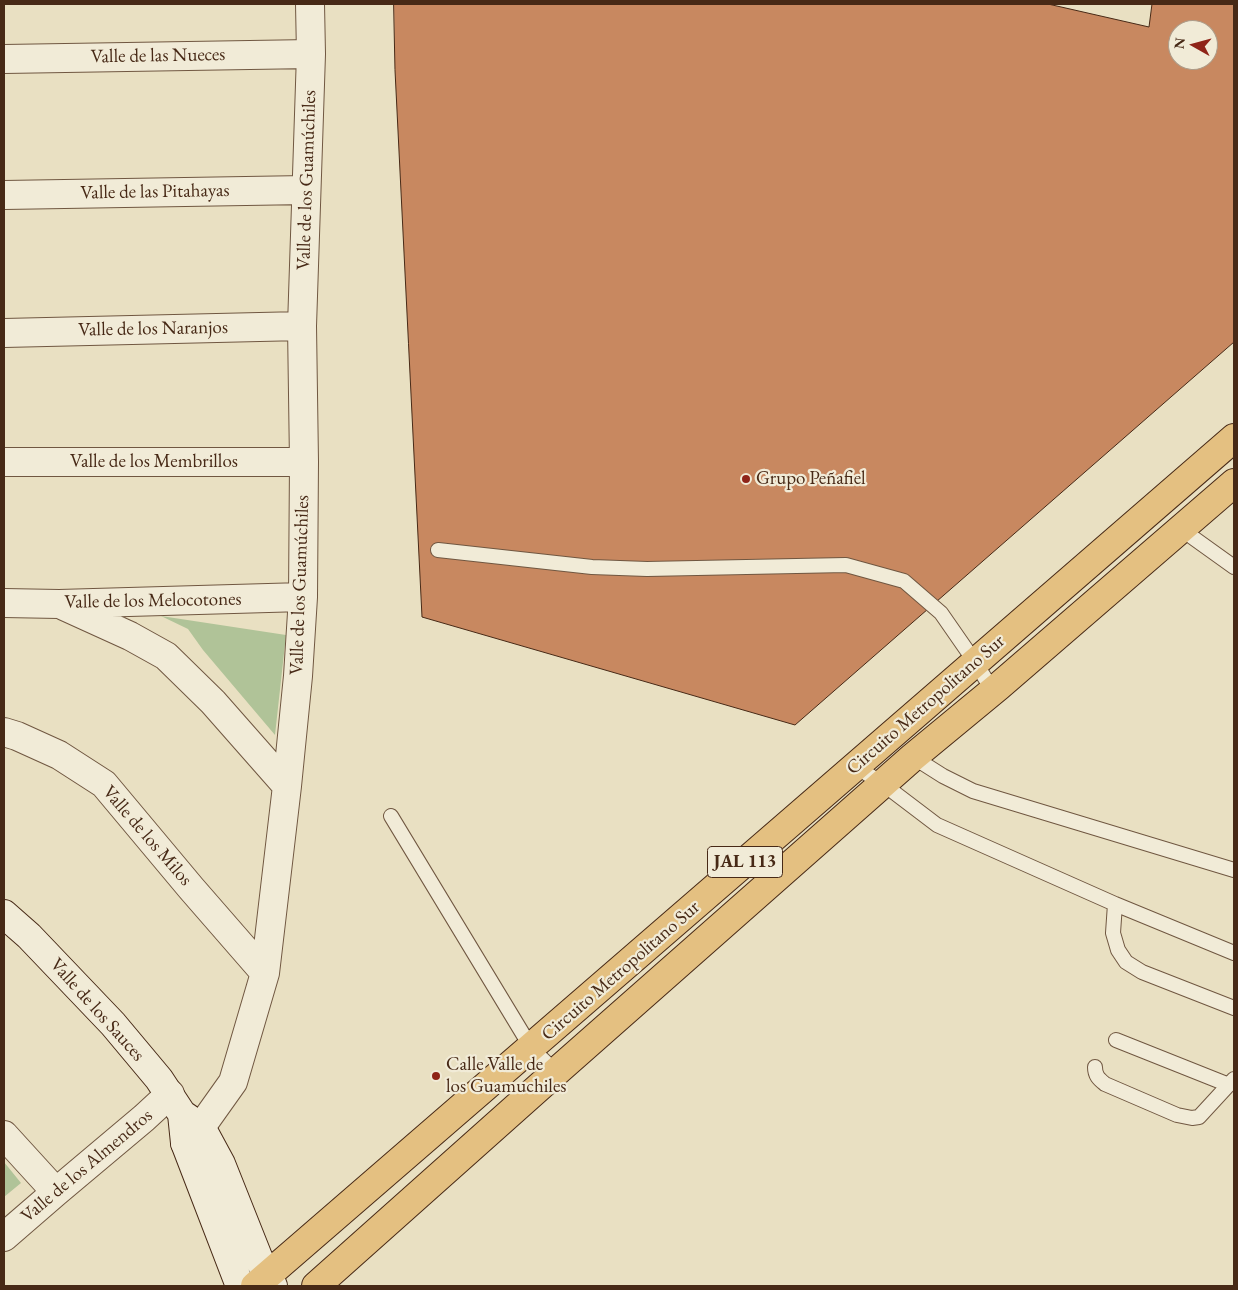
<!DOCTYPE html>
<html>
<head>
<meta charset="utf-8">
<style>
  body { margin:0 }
  #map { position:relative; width:1238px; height:1290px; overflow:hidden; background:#e9e0c2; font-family:"EB Garamond",serif }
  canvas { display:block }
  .frame { position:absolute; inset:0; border:5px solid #472916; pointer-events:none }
  .north { position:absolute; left:1168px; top:20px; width:50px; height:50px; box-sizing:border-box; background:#f1ebd7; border:1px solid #ad9d8a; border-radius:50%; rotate:277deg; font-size:14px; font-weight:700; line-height:20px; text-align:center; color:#472916 }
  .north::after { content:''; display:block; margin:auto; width:18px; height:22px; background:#8f2418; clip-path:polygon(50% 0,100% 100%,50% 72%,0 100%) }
</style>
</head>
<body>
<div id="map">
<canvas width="1238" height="1290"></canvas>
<div class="frame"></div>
<div class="north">N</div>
</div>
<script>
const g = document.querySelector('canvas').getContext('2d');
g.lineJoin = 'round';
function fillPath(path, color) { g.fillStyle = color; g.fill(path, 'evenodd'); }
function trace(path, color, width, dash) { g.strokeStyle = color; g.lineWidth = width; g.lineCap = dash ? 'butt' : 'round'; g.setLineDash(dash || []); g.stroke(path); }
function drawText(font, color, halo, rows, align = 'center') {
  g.font = font + ' "EB Garamond",serif'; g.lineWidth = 4.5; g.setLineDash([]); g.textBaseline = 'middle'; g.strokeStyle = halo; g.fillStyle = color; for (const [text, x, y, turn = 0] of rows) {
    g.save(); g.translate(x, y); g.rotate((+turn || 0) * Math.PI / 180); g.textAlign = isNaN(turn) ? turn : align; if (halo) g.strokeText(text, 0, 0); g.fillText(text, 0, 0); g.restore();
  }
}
fillPath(new Path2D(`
  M161,616l125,19 -11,100 -72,-85 -15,-21z
  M4,1162l17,21 -17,14z`), '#b0c398');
const building = new Path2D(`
  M394,4h654l101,23 3,-23h82v338l-439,383 -373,-108 -27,-547zM1178,30h30v30h-30z`);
fillPath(building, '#c88860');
trace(building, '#472916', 1);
const lane = new Path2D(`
  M1181,529l53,38
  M438,550l154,17 55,2 199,-4 58,16 37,32 34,49 18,29
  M913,757l30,19 30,15 261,79
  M855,766l28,18 54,41 178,79 119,49
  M391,816l141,233 24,23
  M1115,904l-2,29 5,17 8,12 16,10 92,36
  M1116,1040l113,45
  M1095,1067c0,9 4,12 10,17l72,31 15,3 7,-1 35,-38`);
const street = new Path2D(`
  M4,59l307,-5
  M4,195l302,-5
  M4,333l298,-7
  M4,462h300
  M4,603l55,1 244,-7
  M64,606l66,30 36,20 47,46 74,84
  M4,732l13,4 42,19 45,29 87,104 74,85
  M4,1135l52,57
  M185,1143l16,-16 32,-45 32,-109 22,-187 11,-110 5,-79 1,-135 -2,-136 9,-272 -1,-50
  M4,1237l52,-45 88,-74 26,-24`);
const secondary = new Path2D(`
  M4,914l25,22 84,88 46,55 23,35 19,13 20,37 37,93 15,29
  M182,1114l3,29 55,143`);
const primary = new Path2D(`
  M255,1286c328,-281 652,-566 979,-848
  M316,1286l240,-214 357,-315 86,-71 235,-203`);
trace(lane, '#705741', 16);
trace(street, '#705741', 30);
trace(secondary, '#472916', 30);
trace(primary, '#472916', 30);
trace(lane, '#f1ebd7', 14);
trace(street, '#f1ebd7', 28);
trace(secondary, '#f1ebd7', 28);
trace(primary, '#e4c081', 28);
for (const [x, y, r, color] of [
  [746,479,5,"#8f2418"],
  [436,1076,5,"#8f2418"]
]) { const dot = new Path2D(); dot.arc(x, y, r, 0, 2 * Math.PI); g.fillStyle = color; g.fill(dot); trace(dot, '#f1ebd7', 2); }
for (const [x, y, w] of [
  [745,862,75]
]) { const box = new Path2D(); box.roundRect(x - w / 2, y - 15.5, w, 31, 4); g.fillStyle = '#f1ebd7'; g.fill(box); trace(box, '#472916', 1); }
drawText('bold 18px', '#472916', null, [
  ["JAL 113",745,862]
]);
drawText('19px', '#472916', '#f1ebd7', [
  ["Valle de las Nueces",158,56,-1],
  ["Valle de los Guamúchiles",307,180,-88],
  ["Valle de las Pitahayas",155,192,-1],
  ["Valle de los Naranjos",153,329,-1],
  ["Valle de los Membrillos",154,462],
  ["Valle de los Guamúchiles",300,585,-88],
  ["Valle de los Melocotones",153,601,-1],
  ["Circuito Metropolitano Sur",926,705,-41],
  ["Valle de los Milos",147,836,49],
  ["Circuito Metropolitano Sur",621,971,-41],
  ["Valle de los Sauces",97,1010,48],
  ["Valle de los Almendros",87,1166,-40]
]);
drawText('19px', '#472916', '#f1ebd7', [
  ["Grupo Peñafiel",756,479],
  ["Calle Valle de",446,1065],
  ["los Guamuchiles",446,1087]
], 'left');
</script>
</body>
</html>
